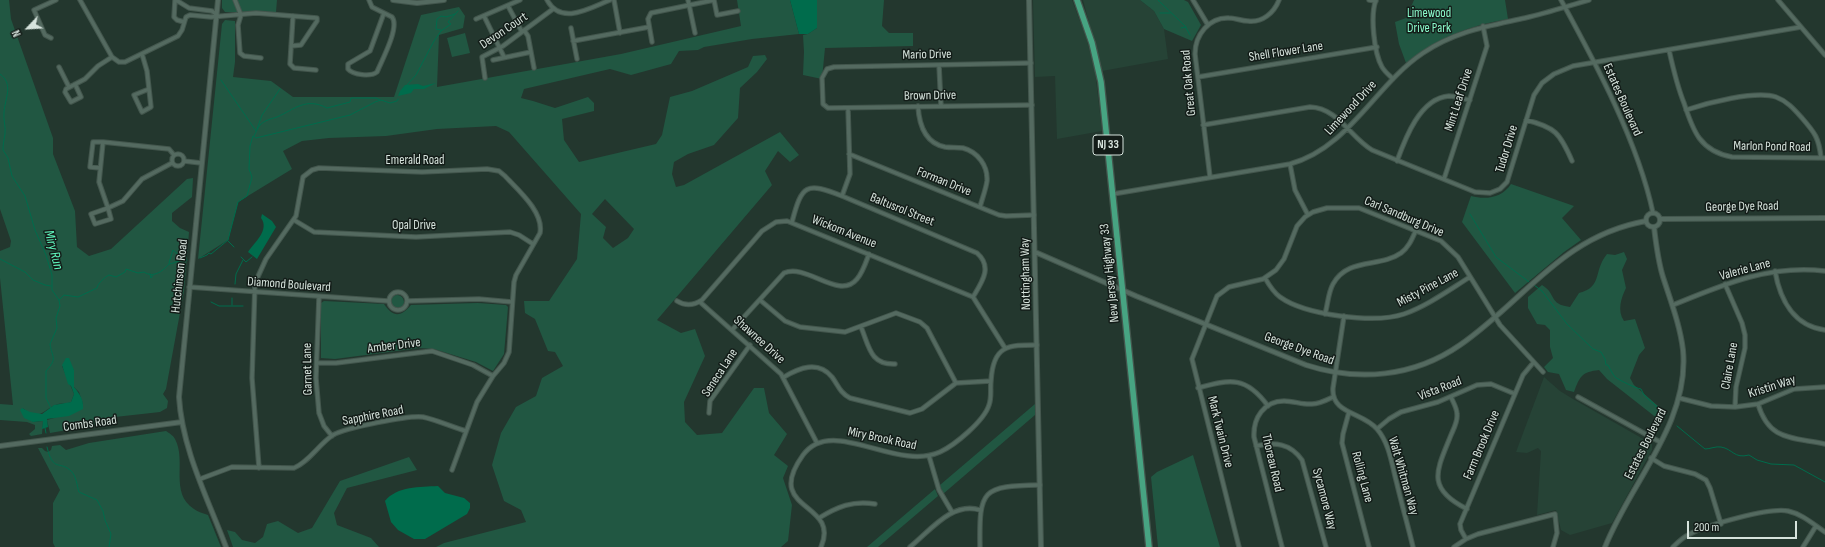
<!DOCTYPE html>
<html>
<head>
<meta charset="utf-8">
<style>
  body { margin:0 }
  #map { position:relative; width:1825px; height:547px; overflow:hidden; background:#23372e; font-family:"Sofia Sans Condensed",sans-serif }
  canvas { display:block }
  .north { position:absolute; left:8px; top:8px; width:40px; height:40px; -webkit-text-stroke:3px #131c18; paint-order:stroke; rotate:245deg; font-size:11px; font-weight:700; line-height:16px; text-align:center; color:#d6e3dc }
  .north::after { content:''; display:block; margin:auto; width:14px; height:18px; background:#d6e3dc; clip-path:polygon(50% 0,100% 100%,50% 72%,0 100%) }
  .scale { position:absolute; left:1687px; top:521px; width:110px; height:18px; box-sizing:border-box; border:2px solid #d6e3dc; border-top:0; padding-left:5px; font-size:12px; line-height:14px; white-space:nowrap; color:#d6e3dc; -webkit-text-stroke:3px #131c18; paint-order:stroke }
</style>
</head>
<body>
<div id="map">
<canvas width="1825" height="547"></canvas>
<div class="north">N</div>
<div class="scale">200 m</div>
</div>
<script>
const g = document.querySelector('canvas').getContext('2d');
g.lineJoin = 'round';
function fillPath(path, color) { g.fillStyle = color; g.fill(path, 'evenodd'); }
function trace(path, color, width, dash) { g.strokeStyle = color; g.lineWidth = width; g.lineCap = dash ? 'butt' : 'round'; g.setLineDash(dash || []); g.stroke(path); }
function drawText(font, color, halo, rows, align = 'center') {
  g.font = font + ' "Sofia Sans Condensed",sans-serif'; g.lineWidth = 3; g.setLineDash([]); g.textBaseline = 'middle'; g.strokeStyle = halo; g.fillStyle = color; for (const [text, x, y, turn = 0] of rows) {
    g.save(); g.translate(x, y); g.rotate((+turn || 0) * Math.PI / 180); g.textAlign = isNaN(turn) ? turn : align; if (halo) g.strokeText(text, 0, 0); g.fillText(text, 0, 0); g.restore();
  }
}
fillPath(new Path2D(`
  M1033,0h39l14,37 9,34 7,60 -45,8 -2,-63 -20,1z
  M1083,0h57l14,11 10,18 4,30 -66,12z
  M1544,377l16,14 13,8 79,45v6l-40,73 -42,12 -9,-5 -5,-20 -19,5 4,-64 -3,-3 -11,5 -11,-1z`), '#264336');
fillPath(new Path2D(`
  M0,0h9l2,19 42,119v16l22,57 2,36 12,9 22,-7 76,-70 6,-1 -1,19 -20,16v8l8,7 9,4 -5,59 -18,98 -3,5 5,7 -1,7 -7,4 -54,6 -10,7 -46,8 -3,-13 7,-2 29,-14 -4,-12 -5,-5v-17l-12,-4 12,28 -3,8c-4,2 -9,1 -13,2 -14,4 -18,19 -35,4l10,14 10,-1 -1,13 -11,2 -2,-2 6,-5v-4l-8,-3 -27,-2v-16l13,1 -13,-127v-27l10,-4 1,-6 -11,-32z
  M222,0h55l-1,12h-51l-3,-4z
  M737,0h53l9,34 -47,5 -48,8 -6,3 -19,1 -8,13 -40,11 -21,-6 -86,20 -3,9 12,3 22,7 33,-11 6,6v8l-32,8 2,21 15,22 77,-18 6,-9 8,-38 22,-6 56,-24 5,-11 12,-1 2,4 -10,13 -17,16 -2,30 -24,27 -26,9 -14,8 -2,12 4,13 8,-2 96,-53 19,23 -9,7 -12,-11 -13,20 7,14 -115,135 24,13 14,-4 10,27 -21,46 1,20 12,13 25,-2 32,-45h10l5,25 18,21 -13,21 14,11 -5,12 9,27 -4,36 -7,6h-345l8,-4 82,-21 -5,-12 -17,-9 -12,-36 9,-32 15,-26 20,-11 6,-18 21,-12 -8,-14 -7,-1 -13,-32 -10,-6 -1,-12h25l28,-42 4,-45 -72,-82 -13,-6 -59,3 -51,7 -57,2 -27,3 -19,10 9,18 -54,33 -10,38 -30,19 24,-235 3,-4 10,1v41l-2,15 38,4 22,16h101l27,-82 38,-8 6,9 -2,12 -24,7 -2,52 184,-33 120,-28zM605,199l29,30 -6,9 -15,10 -10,-10 3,-11 -14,-13z
  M817,0h67l-2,26 7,7h24v13l-88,2 -3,31 -19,-4 1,-23 -1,-17 5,-1 9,-6z
  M1140,0h44l4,2 13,23 -9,16 -28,-12 -10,-18z
  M1414,0h91l3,19c-38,6 -72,20 -102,44l-7,-19 -4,-22 11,-4z
  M465,33l5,20 -18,4 -5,-19z
  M1511,184l63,22 -12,12 19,22 -17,12 -49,41 -53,-71 9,-26c15,4 31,2 40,-12z
  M1624,252l3,7 -5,11 4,18c-5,10 -9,23 -2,33l11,-2 10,29 -6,7 -9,23 4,7 31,27 -7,7 -51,-40 -8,-9c-17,2 -19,6 -25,22l-8,-2 -7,-16 -11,-2 -4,-5 9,-9 -3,-11v-17l-5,-5 -8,-1 -9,-16v-11l14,-12c15,9 6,19 28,22l9,-14c24,-6 14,-22 28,-39l8,1z
  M390 302a7 7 0 1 1 14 0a7 7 0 1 1-14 0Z
  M324,301l60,3c9,13 16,14 27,1l67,-2 28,2 2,2 -4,47 -11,17 -17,-9 -42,-13 -15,-1 -84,11 -14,-1v-55z
  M1035,404v11l-92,79 -3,-9z
  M166,431c3,2 8,5 9,8 12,22 -6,54 19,70 4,3 9,4 14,6l13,32h-166l-2,-4v-40l7,-13 -22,-42h4l3,3 3,1 3,-2 1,-4 8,-1 6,5 23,-7z
  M1193,455l27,92h-62l-7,-70 6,-5z
  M409,457l8,13 -70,18 -13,25 3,12 34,13 8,9h-146l-6,-17 8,2 7,8 13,3 8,-6 4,-13 11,-3 20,12 14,-5 28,-47z
  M935,489l3,7 -60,51h-11z`), '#215742');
fillPath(new Path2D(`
  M790,0h27v28l-9,6h-9z
  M436,83l-12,6h-10l-3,4 -13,3 2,-5 5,-6 13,-1 5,2z
  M262,214l10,7 4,6 -19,32 -9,-7c6,-9 22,-22 13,-34z
  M66,358h3l5,12v17c6,7 10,13 9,22l-14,7 -22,3 1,8 -6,2 1,-8 -10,1 -9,-4 -4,-8 2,-2 8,4 12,2 12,-9 17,-3 3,-8 -3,-8 -3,-2 -6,-19z
  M438,486l7,7 19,5 6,5v5l-3,6 -42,25h-11l-16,-9 -7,-8 -6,-21c12,-15 35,-14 53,-15z`), '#006c4c');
trace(new Path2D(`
  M1158,0l27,26 5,9
  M1160,13h10
  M1181,28l5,-1
  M441,30l-5,-1 1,-10 4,-3 5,1 9,-3
  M0,74c14,10 5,24 4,38 -1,7 2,15 1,22 -1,6 -2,10 -2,16l5,8 4,18 13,20 10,34 11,25 6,20v15l7,10 1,6 -4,12 1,10 -7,16c2,14 8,14 -4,27v27l5,10
  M221,80l35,51
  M407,85l9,-10 18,-34 7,-10 10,-7 -3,-2 10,-11
  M257,129l5,-14 18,-26
  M254,136c2,-4 4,-8 6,-11 5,-5 11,-6 17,-8 18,-8 29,-20 50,-9l23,-6 1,-4h25l4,2
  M1470,214l26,43 33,25
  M228,241l6,6
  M241,257l5,5 6,-5
  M200,258l7,-3 2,-2 2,1 17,-14 10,-38 9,-6 5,-19 -3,-8 1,-23 3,-10 3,2 94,-23 25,-13 6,-2 9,3 7,-2 1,-2
  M0,259l25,13 8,8 12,5 6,1
  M169,263l4,-13 10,9
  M150,274l1,4 2,-3
  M235,284l1,-10 7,-14
  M1534,285l8,6 25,33 26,25 8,3 4,7 1,6h2c2,4 4,8 7,12 4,3 20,11 26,12l3,6 22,20
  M59,300l5,-5 14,2 19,-9c1,-5 8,-11 12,-13l7,2 9,-5 1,-3 12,4 6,-1c9,6 18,0 25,-8 7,-1 11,-5 18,-4
  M211,302l8,4h24
  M232,305v-7
  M1677,426l28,23c5,0 11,-3 16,-2 12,2 13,12 28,8l8,5 14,4 23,1 31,17
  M45,428l1,5
  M47,447c6,26 13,13 24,24 5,4 6,15 8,21l18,8 6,11 2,9 6,14 -2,13`), '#006c4c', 1);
const minor = new Path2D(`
  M80,0l32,57 7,5h6l53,-26 4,-6 4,-13 4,-2 21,2 45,-4 61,5v3l-16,24 -10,1
  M175,0l-1,17 3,3 7,2
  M176,0l13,8 23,3 5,4
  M235,0l6,15 -3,10 2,28 4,3 17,2
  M369,0l3,7 12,6
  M547,0c14,26 43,8 63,0
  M614,0l6,33
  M688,0l7,33
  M714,0l3,15 21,-4
  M1193,0l15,25
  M1369,0l7,1
  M1376,0c-6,15 -2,53 6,67 3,5 7,8 11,12
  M1561,0c35,64 77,142 92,213
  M1778,0l47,55
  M508,6l14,26
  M384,13l8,4c8,10 -10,43 -15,55 -6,5 -24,3 -29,-3v-5l22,-13z
  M293,16l-3,48 4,4 22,2
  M484,16l20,41
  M476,19l44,-19
  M571,28l6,31
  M524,30l4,6 6,32
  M51,38l-6,-3 -11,-25 22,-10
  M573,41l76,-14
  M652,42l-4,-23 3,-6 63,-13
  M1669,50c4,18 8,36 15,53 9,28 16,48 48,54l93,1
  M142,54l5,17 2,18
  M493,60l38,-8
  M1031,63l-197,4 -7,2 -5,9 1,26 5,4 204,-3
  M939,65l2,41
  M59,67l10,20
  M1198,77l179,-30
  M485,78l-3,-21 21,-11 50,-37
  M75,84l6,13 -10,5 -6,-10 1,-3 19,-10 13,-13 14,-9
  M149,89l2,18 -9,5 -8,-17z
  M918,106c1,18 7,37 27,41 6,1 12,0 18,1 15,4 25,18 24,33 -1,8 -5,18 -7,26
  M1686,110c21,-7 70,-20 90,-13 11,4 18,12 26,21 13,15 17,20 19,40
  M1526,120c29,7 34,13 46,41
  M1203,125l107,-18c28,1 40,30 62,43l103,42 15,1 10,-4 7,-7 27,-87 8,-12 12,-9 19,-8 228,-39
  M172 160a6 6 0 1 1 12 0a6 6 0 1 1-12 0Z
  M849,154l150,61 7,1 28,-1
  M184,161l17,2
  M1397,161c8,-22 23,-63 52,-65 7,0 14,3 21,4
  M172,163l-30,16 -19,22 -15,7 -9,-26 4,-40 66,7 5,6
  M1290,164l5,26 13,25
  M100,168l-10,-1 3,-25h10
  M1210,177l-15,-123c0,-19 14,-37 34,-36 7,0 12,3 19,3 14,2 26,-8 31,-21
  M1444,179l43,-133 -4,-20
  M1113,194l177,-30c59,-16 85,-79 133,-111 32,-22 66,-27 102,-35 22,-5 43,-12 64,-18
  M842,196l8,-22 -2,-66
  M108,208l3,11 -16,5 -4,-10z
  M294,220l20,12 102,5 94,-5 9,3 14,9
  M792,222c10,-38 14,-40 50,-26l135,57c16,14 5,29 -4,44
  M1775,271c5,29 19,55 50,59
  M1265,278c4,7 8,14 15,19 25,18 94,27 124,17 23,-8 45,-24 66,-37
  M1725,284l17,39 3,12v13l-9,39 -1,20
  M189,287l199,14
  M389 301a9 9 0 1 1 18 0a9 9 0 1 1-18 0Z
  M319,297l-3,81 3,35 5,13 8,10
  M760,300l25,21 15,6 45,5 51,-19 24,9 7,6 29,55
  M407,301l72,-2 33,3
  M677,301c8,5 16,5 25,-1l60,-69 14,-9 11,-1 186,76 32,51
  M700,302l81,72 36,69
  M1673,305c49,-20 97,-41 152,-34
  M1325,314c3,-10 3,-21 8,-30 15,-27 47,-16 68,-31 8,-6 11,-14 15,-23
  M1344,316l-11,72c-2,26 30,24 44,41 13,15 15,37 20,55 5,21 11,42 16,63
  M861,327c8,19 9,38 34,37
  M732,330l52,-57c23,-10 55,28 73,6 6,-7 9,-17 12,-25
  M317,363h19l96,-12 41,14 20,11
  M784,377c15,-9 34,-17 48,0 6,8 8,16 18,21l60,15 12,-4 34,-26 35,-2
  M1198,388c33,-9 48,-12 70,18
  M1451,397c2,5 6,11 6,17 1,7 -3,14 -6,21 -14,35 -26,53 16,74
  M1578,397l82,45
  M1679,398l32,8 24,1 23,-3 36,-15 31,-2
  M1758,404c11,37 34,33 67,40
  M1349,412l-6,22 -1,9 27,104
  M709,413l1,-12 40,-56
  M1377,429l12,-10 12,-7 37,-10 39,-17 14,-1 24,10
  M1256,446c19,-4 34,-3 46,14l24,87
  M929,456l10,34 13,22
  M1651,458l13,8 31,8 11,6 4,8 11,36
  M259,468l-7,-90 3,-95 11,-24 30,-43 7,-39 9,-7 7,-2 103,4 65,-3 12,2 6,5c13,14 39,36 35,57l-24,42 -2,7 -5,70 -5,11 -11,13 -16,26 -25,68
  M200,479l32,-12 62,1c15,-6 25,-24 39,-33 12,-7 76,-20 90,-18 14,3 29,10 43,14
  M819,518c18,-11 34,-18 56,-14
  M1466,539l-5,-9 -1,-6 63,-149 10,-12
  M821,547c20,-46 -59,-35 -18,-92 29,-40 92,17 137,-3 15,-7 44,-31 49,-47 3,-8 1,-16 2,-24 2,-36 17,-36 46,-36
  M910,547c20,-16 42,-46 70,-37
  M980,547c-1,-58 2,-61 60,-62
  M1239,547l-47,-188 25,-63 12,-9 34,-8 13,-9 8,-11 13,-33 8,-9 8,-5 14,-4h32l82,33 17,16 42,68 43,47
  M1282,547l-28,-110c-1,-19 10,-36 30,-36 10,0 19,4 28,3 7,0 15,-4 21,-7
  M1454,547l12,-8 12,-5 77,-20 2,19 -4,14
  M1673,547c5,-5 10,-10 17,-13 17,-9 80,-27 98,-23 14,3 25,13 37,21
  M1803,547l13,-21`);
const tertiary = new Path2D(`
  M218,0l-39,397c3,52 29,102 47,150
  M393,0l24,3 27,-3
  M1029,0l12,547
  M1646 220a7 7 0 1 1 14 0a7 7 0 1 1-14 0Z
  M1660,219l165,-1
  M1035,252l101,44 170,69c52,17 108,12 154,-20 65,-45 102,-109 186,-124
  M0,446l182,-24
  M1605,547c25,-64 85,-124 78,-197 -3,-25 -12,-48 -20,-73 -5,-16 -7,-33 -9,-50`);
const primary = new Path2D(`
  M1077,0l15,43 9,39 48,465`);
trace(minor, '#43564d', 5.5);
trace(tertiary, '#43564d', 6);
trace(primary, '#43564d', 8);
trace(minor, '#546a60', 3.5);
trace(tertiary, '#546a60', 4);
trace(primary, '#47a482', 5.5);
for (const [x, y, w] of [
  [1108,145,30]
]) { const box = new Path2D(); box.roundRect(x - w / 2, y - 10, w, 20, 3); g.fillStyle = '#131c18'; g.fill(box); trace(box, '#d6e3dc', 1); }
drawText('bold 12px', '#d6e3dc', null, [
  ["NJ 33",1108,145]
]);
drawText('13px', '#8bfbcc', '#131c18', [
  ["Limewood",1429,14],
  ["Drive Park",1429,29]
]);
drawText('13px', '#d6e3dc', '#131c18', [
  ["Devon Court",504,31,-34],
  ["Shell Flower Lane",1286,52,-9],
  ["Mario Drive",927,55,-1],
  ["Great Oak Road",1189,83,-95],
  ["Brown Drive",930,96,-1],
  ["Mint Leaf Drive",1459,100,-72],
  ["Estates Boulevard",1622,100,66],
  ["Limewood Drive",1351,108,-47],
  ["Marlon Pond Road",1772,147,1],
  ["Tudor Drive",1507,149,-73],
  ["Emerald Road",415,161],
  ["Forman Drive",944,182,22],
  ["George Dye Road",1742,207,-1],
  ["Baltusrol Street",902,210,22],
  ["Carl Sandburg Drive",1404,217,23],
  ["Opal Drive",414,226],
  ["Wickom Avenue",844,232,22],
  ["Valerie Lane",1745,270,-15],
  ["New Jersey Highway 33",1110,273,-96],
  ["Nottingham Way",1026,274,-91],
  ["Hutchinson Road",180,276,-84],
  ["Diamond Boulevard",289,285,4],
  ["Misty Pine Lane",1428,288,-28],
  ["Shawnee Drive",759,340,42],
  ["Amber Drive",394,346,-7],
  ["George Dye Road",1299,349,20],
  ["Claire Lane",1730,366,-80],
  ["Garnet Lane",308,369,-91],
  ["Seneca Lane",720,373,-57],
  ["Kristin Way",1772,387,-18],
  ["Vista Road",1440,389,-21],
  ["Sapphire Road",373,416,-11],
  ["Combs Road",90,424,-8],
  ["Mark Twain Drive",1220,432,76],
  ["Miry Brook Road",882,439,12],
  ["Estates Boulevard",1646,444,-63],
  ["Farm Brook Drive",1482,445,-67],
  ["Thoreau Road",1272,463,77],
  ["Walt Whitman Way",1403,476,74],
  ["Rolling Lane",1362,477,75],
  ["Sycamore Way",1324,499,75]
]);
drawText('italic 14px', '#60f9bf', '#131c18', [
  ["Miry Run",53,250,75]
]);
</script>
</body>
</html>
